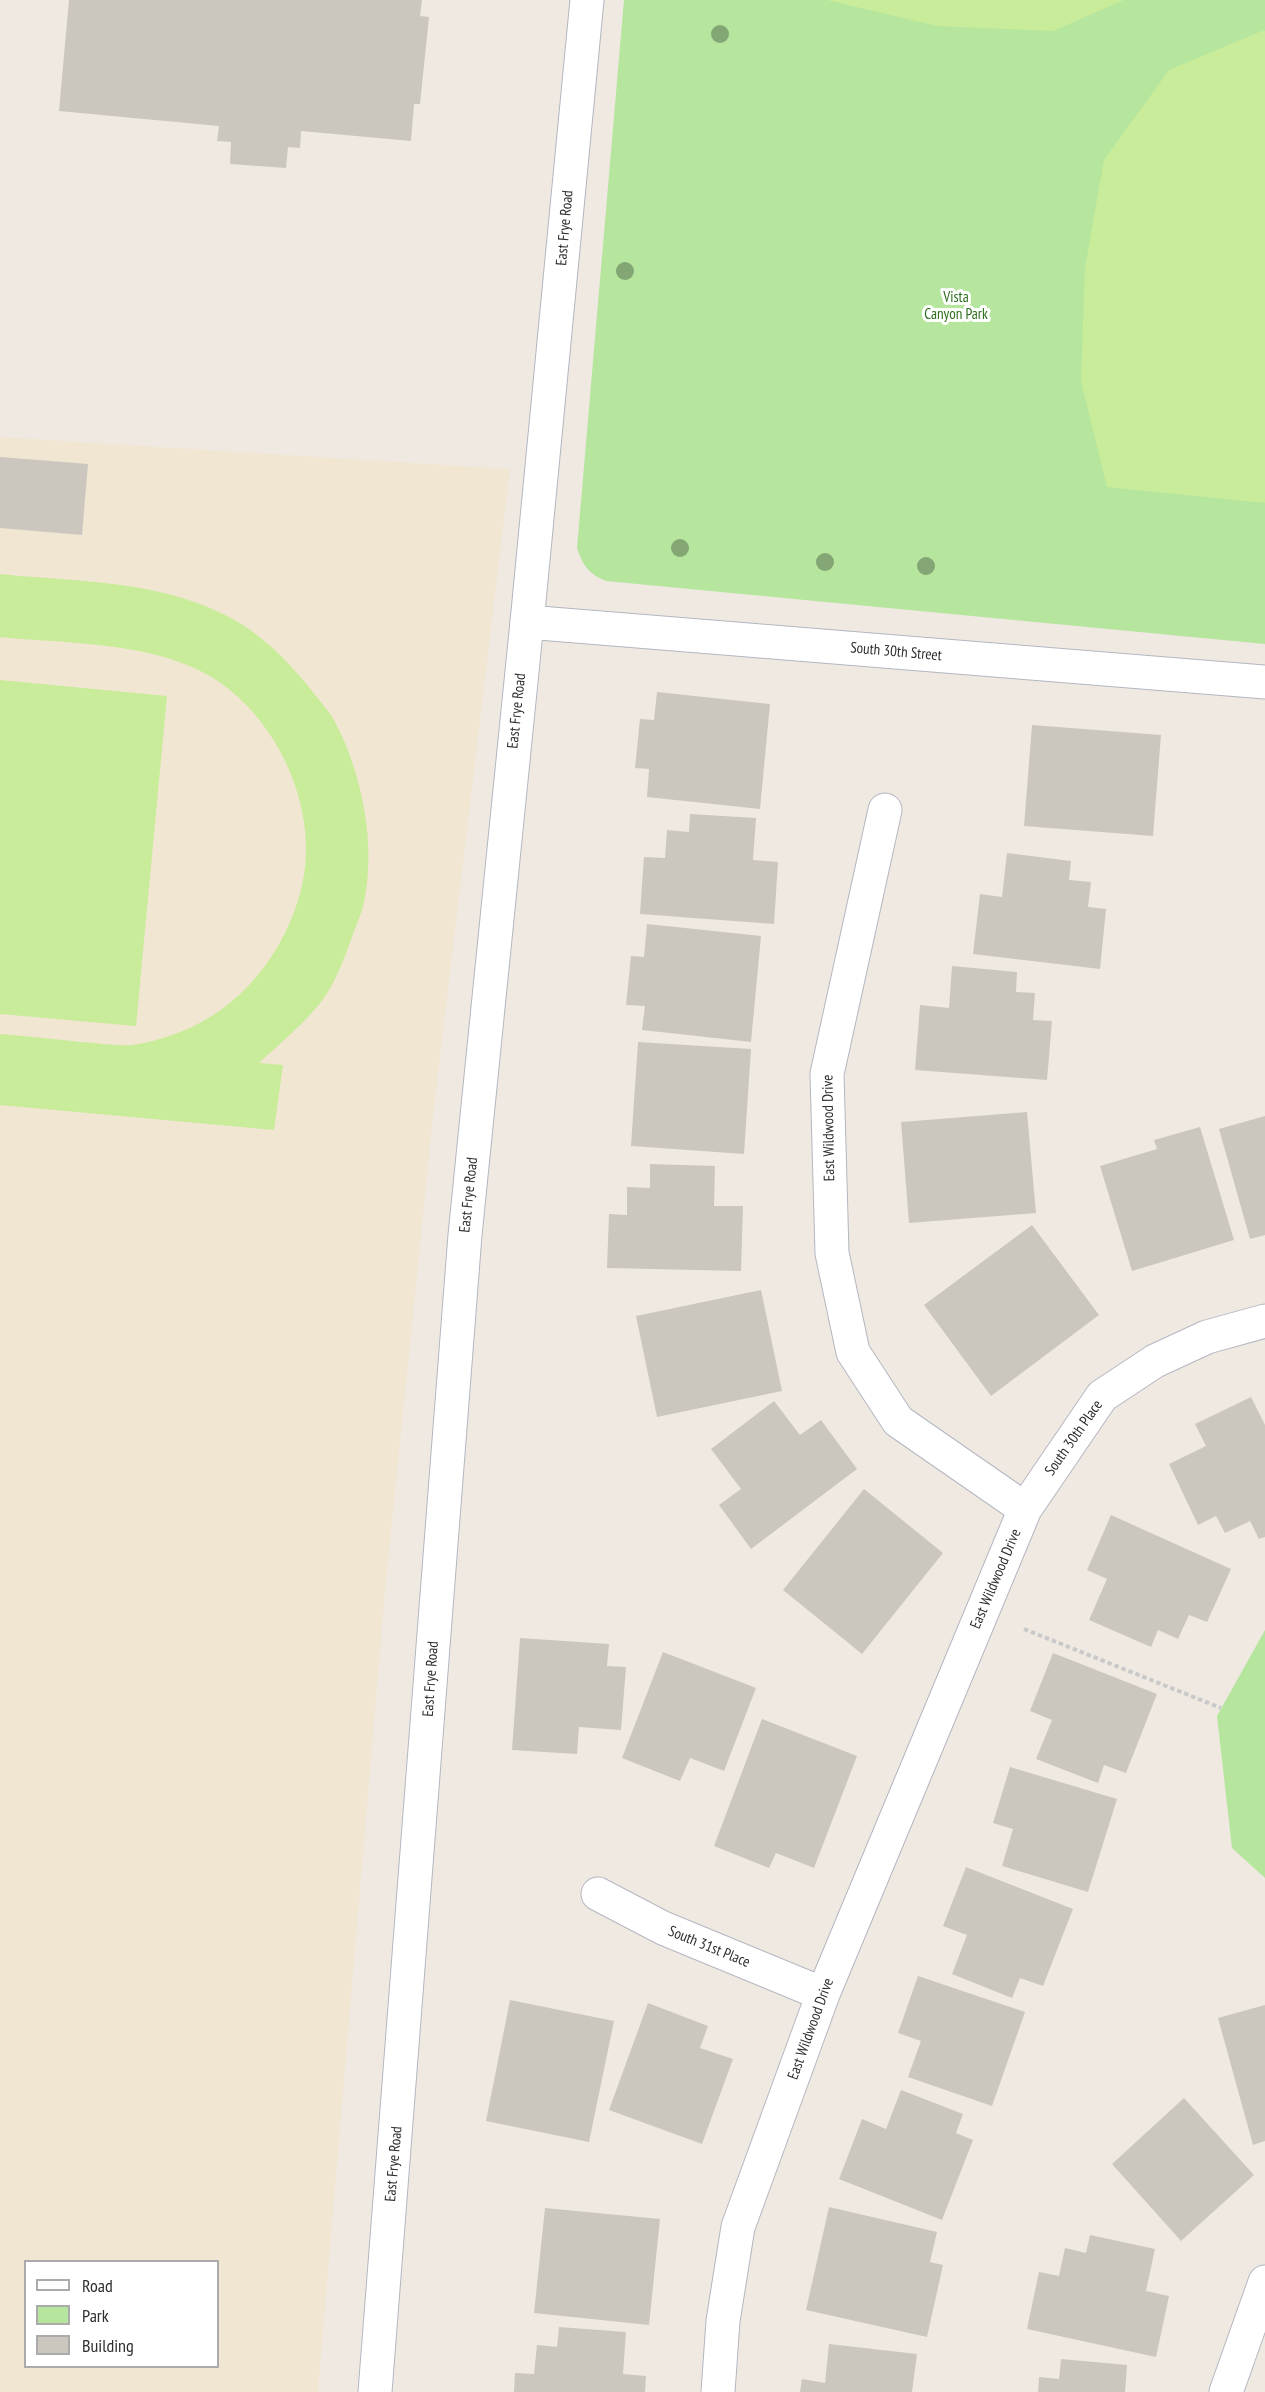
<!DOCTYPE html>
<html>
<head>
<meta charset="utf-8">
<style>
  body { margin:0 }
  #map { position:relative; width:1265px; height:2392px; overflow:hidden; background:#efe9e1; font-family:"PT Sans Narrow",sans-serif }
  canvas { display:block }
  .legend { position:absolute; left:24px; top:2260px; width:195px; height:108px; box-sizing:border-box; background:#fff; border:2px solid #ababab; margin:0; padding:8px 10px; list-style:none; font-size:18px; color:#2e2e2e }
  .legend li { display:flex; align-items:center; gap:12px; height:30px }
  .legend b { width:30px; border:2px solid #ababab }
</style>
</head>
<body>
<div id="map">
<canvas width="1265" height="2392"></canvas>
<ul class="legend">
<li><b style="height:8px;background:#fff"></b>Road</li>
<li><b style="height:16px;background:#b6e59e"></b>Park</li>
<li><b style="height:16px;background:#cbc7bf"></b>Building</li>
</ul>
</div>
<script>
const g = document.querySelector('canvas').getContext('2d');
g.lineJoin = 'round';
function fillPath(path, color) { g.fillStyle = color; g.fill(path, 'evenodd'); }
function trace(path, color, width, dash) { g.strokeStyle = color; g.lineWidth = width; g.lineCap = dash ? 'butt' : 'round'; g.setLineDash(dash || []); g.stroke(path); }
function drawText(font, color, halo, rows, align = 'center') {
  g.font = font + ' "PT Sans Narrow",sans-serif'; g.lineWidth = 6; g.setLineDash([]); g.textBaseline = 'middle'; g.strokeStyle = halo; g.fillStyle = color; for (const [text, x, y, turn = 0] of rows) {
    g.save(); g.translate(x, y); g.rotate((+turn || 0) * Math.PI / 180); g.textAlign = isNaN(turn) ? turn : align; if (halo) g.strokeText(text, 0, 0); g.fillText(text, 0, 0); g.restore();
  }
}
fillPath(new Path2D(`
  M0,437l510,32 -77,647 -48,476 -67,800h-318zM26,2262h192v104h-192z`), '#f0e6d1');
fillPath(new Path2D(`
  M624,0h641v644l-659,-63c-17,-7 -23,-15 -29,-33z
  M1265,1630v248l-33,-30 -15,-132z`), '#b6e59e');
fillPath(new Path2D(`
  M827,0h297l-71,31 -116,-5z
  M1262,31h3v472l-158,-16 -26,-106 4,-113 19,-108 65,-90z
  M0,574c79,8 168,6 238,48 33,20 58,48 81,78 6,7 12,14 16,22 28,53 42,126 28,185 -3,10 -8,20 -11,30 -8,22 -17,47 -31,65 -17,22 -41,41 -62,61l24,2 -9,65 -274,-25v-71c27,2 54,5 81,8 16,1 34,4 50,3 20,-2 43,-10 61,-18 55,-26 94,-79 109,-137 21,-78 -24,-176 -93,-215 -60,-34 -141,-31 -208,-38z
  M0,680l167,16 -31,330 -136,-12z`), '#c9ec9a');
fillPath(new Path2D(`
  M69,0h353l-2,16 9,1 -9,87h-6l-3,37 -110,-10 -1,17 -12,-1 -2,21 -56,-4 1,-22 -14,-1 2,-15 -160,-15z
  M0,457l88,7 -6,71 -82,-7z
  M657,692l113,12 -10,105 -113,-12 2,-28 -14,-1 5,-49 14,1z
  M1032,725l129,10 -8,101 -129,-10z
  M690,814l66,4 -3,42 25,2 -4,62 -134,-10 4,-57 21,1 2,-28 22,2z
  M1007,853l64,8 -2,19 22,2 -3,25 18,2 -6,60 -127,-15 7,-60 22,3z
  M647,924l114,12 -10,106 -109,-12 3,-24 -19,-1 5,-49 13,1z
  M952,966l65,6 -1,20 19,1 -2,27 19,1 -5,59 -132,-10 5,-65 29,3z
  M638,1042l113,7 -7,105 -113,-8z
  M1027,1112l9,101 -127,10 -8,-101z
  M1265,1116v119l-15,4 -31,-110z
  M1200,1127l34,113 -102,31 -32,-105 57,-17 -3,-9z
  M650,1164l65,2 -1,40h29l-2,65 -134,-3 2,-54 18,1v-28l23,1z
  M1032,1225l67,90 -108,81 -67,-91z
  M761,1290l21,101 -125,26 -21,-101z
  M1251,1397l14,28v112l-6,2 -9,-18 -25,12 -9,-17 -18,9 -29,-61 37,-18 -11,-22z
  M774,1401l26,34 21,-15 36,49 -106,80 -32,-44 22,-16 -30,-40z
  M864,1489l79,64 -81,101 -79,-64z
  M1111,1515l120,54 -24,53 -18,-7 -11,24 -20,-9 -7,17 -62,-27 18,-41 -20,-9z
  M520,1638l89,6 -2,22 19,1 -5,63 -42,-3 -2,27 -65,-4z
  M663,1652l93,36 -32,83 -34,-13 -10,23 -58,-23z
  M1053,1653l104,41 -31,79 -22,-8 -6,18 -62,-24 16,-39 -22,-9z
  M762,1719l95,37 -43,112 -38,-15 -7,15 -55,-22z
  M1010,1767l107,32 -29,93 -86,-26 11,-37 -20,-6z
  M966,1867l107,42 -30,77 -23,-8 -8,20 -60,-24 15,-39 -24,-9z
  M918,1976l107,36 -33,94 -84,-29 13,-36 -23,-8z
  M510,2000l104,21 -25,121 -103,-21z
  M648,2003l60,23 -8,22 33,11 -31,85 -93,-34z
  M1265,2005v136l-12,4 -35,-127z
  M901,2090l62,24 -7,19 17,7 -31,80 -103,-41 23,-60 24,10z
  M1184,2098l70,77 -73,66 -69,-77z
  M829,2207l108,25 -7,30 13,3 -16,72 -121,-27z
  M545,2208l115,11 -11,106 -115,-12z
  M1090,2235l65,14 -9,42 23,5 -13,61 -129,-28 12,-57 20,4 6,-28 21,5z
  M559,2327l67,5 -3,42 23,2 -1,16h-131l1,-19 19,1 3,-29 20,2z
  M829,2344l88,10 -5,38h-112l2,-13 23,4z
  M1061,2359l66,6 -2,27h-87l1,-15 20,2z`), '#cbc7bf');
const street = new Path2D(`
  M587,0l-60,622 738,60
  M885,810l-58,264 5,179 21,99 45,69 127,88
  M598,1894l65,34 160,66
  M718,2392l5,-71 15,-94 85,-233 202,-485 77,-113 53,-35 52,-24 58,-16
  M1226,2392l39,-110`);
const secondary = new Path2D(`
  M375,2392l90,-1157 62,-613`);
trace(street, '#b4b7c1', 35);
trace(secondary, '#b4b7c1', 35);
trace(new Path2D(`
  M1024,1629l197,79`), '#c9c9c9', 4, [4.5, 3]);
trace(street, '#fff', 33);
trace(secondary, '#fff', 33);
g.fillStyle = '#84a574';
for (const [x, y] of [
  [720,34],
  [625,271],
  [680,548],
  [825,562],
  [926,566]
]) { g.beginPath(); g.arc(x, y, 9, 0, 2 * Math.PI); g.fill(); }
drawText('15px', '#2e2e2e', '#fff', [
  ["East Frye Road",565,228,-85],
  ["South 30th Street",896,652,5],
  ["East Frye Road",517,711,-84],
  ["East Wildwood Drive",829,1128,-91],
  ["East Frye Road",469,1195,-84],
  ["South 30th Place",1074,1438,-55],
  ["East Wildwood Drive",996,1579,-67],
  ["East Frye Road",431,1679,-86],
  ["South 31st Place",709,1947,22],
  ["East Wildwood Drive",811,2029,-70],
  ["East Frye Road",394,2164,-85]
]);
drawText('15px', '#2c6e1b', '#fff', [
  ["Vista",956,298],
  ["Canyon Park",956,315]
]);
</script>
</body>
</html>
